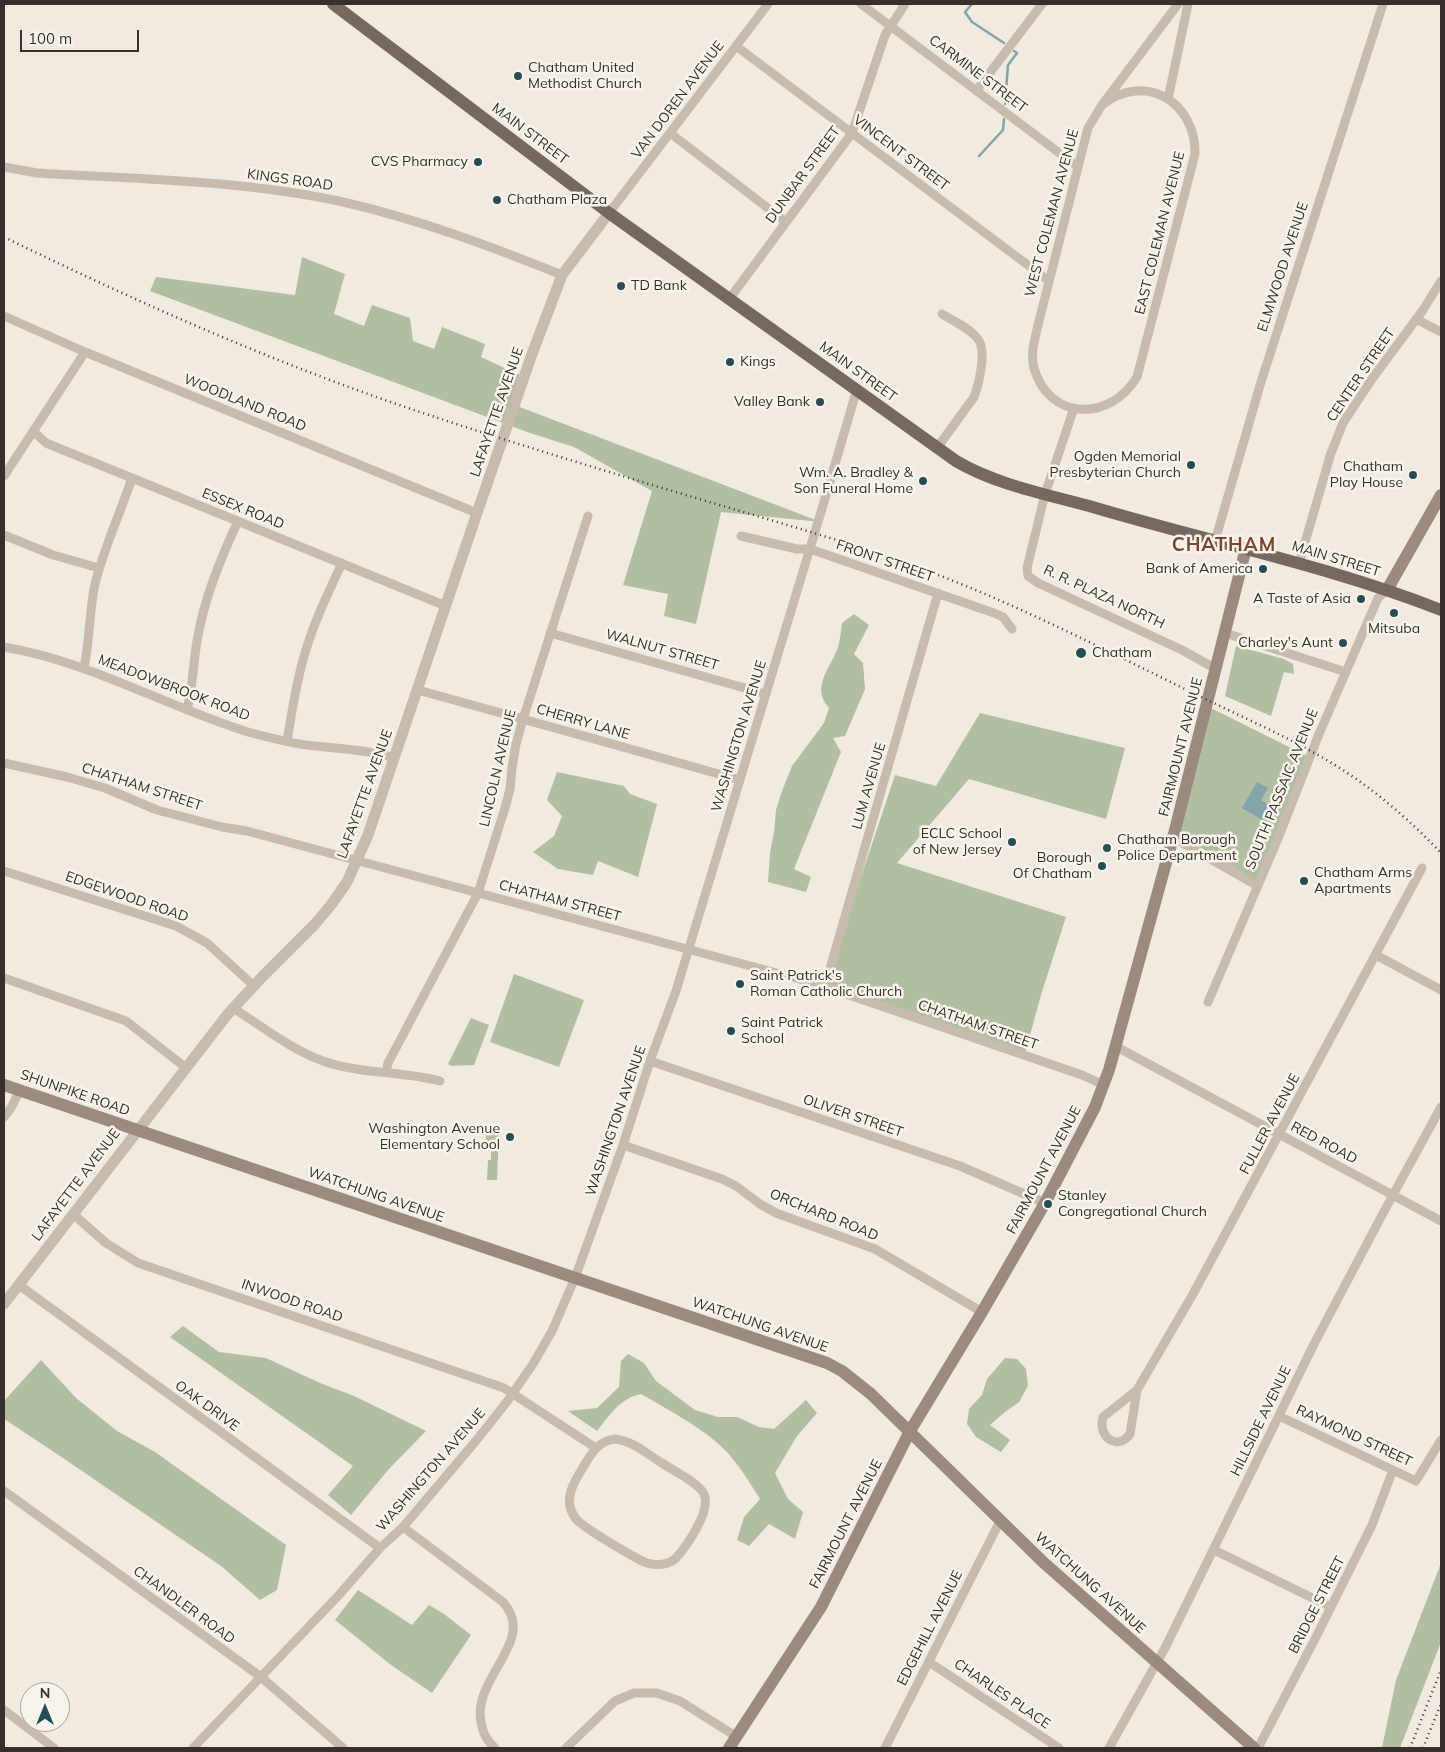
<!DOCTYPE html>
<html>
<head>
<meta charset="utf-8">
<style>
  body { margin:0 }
  #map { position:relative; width:1445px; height:1752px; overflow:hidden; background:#f0eae0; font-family:Mulish,sans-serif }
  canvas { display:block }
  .frame { position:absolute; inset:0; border:5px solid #362f2b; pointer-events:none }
  .north { position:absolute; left:20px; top:1682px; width:50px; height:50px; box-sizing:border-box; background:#f8f4ec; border:1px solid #aaa59f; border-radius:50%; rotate:0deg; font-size:14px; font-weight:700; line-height:20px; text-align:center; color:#362f2b }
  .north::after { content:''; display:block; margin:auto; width:18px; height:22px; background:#254d53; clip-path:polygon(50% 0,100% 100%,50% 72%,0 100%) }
  .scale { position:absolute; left:20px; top:30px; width:119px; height:22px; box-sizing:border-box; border:2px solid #362f2b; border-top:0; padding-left:6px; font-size:15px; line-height:18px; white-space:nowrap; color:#362f2b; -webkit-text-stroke:4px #f8f4ec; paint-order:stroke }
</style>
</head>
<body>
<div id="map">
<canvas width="1445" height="1752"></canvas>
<div class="frame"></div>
<div class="north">N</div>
<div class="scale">100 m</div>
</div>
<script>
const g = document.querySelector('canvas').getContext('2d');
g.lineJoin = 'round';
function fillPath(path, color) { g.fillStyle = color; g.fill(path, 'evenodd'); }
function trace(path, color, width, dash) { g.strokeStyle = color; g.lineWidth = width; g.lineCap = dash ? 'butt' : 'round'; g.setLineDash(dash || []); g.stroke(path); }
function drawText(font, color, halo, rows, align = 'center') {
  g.font = font + ' Mulish,sans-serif'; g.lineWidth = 5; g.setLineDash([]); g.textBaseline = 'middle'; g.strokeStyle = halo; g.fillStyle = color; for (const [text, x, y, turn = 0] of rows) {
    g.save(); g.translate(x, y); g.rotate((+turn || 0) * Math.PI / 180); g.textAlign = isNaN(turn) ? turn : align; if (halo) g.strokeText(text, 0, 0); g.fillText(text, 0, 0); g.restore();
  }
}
fillPath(new Path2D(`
  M302,257l43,17 -11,40 30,12 8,-21 38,13 3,23 21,8 8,-22 43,17 -4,13 45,21 -9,28 304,116 -100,-10 -25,112 -32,-8 4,-22 -45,-9 29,-94 -78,-44 -44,-14 -380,-142 6,-14 139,18z
  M854,614l15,11 -15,29 9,9 2,26 -20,47 -12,2 8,14 -47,117 17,8 -5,15 -38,-10 2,-29 4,-21 2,-22 6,-19 10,-25 32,-43 5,-15c-19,-21 2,-40 9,-61 2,-7 3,-16 4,-24z
  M1236,646l48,13 9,5 1,10 -10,-2 -13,44 -46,-20z
  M1207,706l104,52 -53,128 -85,-50z
  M980,713l145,35 -19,71 -137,-40 -72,84 169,54 -25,78 -17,62 -199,-72 70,-210 41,11z
  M557,772l67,14 6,8 27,10 -19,73 -40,-16 -5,14 -35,-6 -25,-17 21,-16 8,-20 -15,-16z
  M514,974l70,26 -25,67 -69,-25z
  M471,1018l18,7 -15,40 -23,1 -3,-2z
  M486,1131l13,1 -2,48h-10l1,-20h3v-9l-5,-1z
  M183,1326l36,26 47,6 54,25 34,13 72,35 -38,39 -37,45 -23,-20 25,-29 -183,-129z
  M628,1354l16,9 12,18 39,29 23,7h19l22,10 15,2 32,-29 11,13 -20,23 -22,37 13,26 15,13 -8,27 -26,-15 -20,22 -12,-6 7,-23 16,-18c-10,-16 -21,-34 -34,-48 -24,-24 -56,-40 -85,-57 -21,4 -31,21 -44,37l-29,-20 29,-3 22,-21 2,-26z
  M1005,1358l12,1 9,10 2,17 -9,16 -14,10 -15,13 20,15 -9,12 -25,-15 -9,-13 2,-15 13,-14 5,-16z
  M41,1360l35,38 41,33 38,21 131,93 -9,45 -17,10 -39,-34 -161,-110 -56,-37v-18z
  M1441,1563v79l-41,106h-18l14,-68z
  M358,1590l54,35 17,-20 15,9 27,21 -39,58 -41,-28 -56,-45z`), '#b2bea1');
fillPath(new Path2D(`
  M1257,782l11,6 -7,12 12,8 -7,14 -24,-14z`), '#82a5aa');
trace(new Path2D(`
  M972,4l-7,8 7,10 32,21
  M1005,104l3,-39 9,-12 -3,-2
  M979,156l24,-26 1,-11`), '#82a5aa', 2.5);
trace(new Path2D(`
  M861,4l217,163
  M736,46l313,235
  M976,91l66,-87
  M1168,99l20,-95
  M1102,105c43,-34 94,-3 93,49l-58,223c-27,45 -88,44 -103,-9 -4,-15 1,-29 4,-43l50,-197 14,-23 76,-101
  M670,133l116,89
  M4,167l33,6c101,6 206,7 306,29 75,17 147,44 219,73
  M609,213l159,-209
  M730,298l122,-165 33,-98 20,-31
  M4,316l81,36 392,161
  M1416,319l25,13
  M1074,408l-29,86 -18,74 1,8 10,7 144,67 34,19
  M33,431l13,12 400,163
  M937,448l37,-51c5,-13 13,-47 4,-58 -8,-11 -25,-18 -36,-25
  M4,476l81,-124
  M4,535l49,20 46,13
  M741,536l56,13h13l184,64 9,4 9,12
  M1215,541l46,-159 122,-378
  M1299,563l32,-110 12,-30 29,-44 51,-69 18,-29
  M550,633l216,61
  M1225,633l121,39
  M4,647c88,15 160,59 244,85 22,6 45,12 67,14 27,3 54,4 79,12
  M84,668c6,-28 5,-57 11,-84 9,-37 25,-70 37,-106
  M418,690c107,29 215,60 322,90
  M187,710c6,-24 6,-45 10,-69 7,-42 23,-81 41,-120
  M287,741c5,-29 9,-59 18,-88 9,-31 23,-60 37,-90
  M4,763l63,14 38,11 52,22 65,17 25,4 567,152 268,92 22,10
  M1172,837l86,49
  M4,871l172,55 31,17 47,43
  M1376,955l65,35
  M4,978l122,43 59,46
  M825,986l113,-393
  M1208,1002l69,-161 42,-107 59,-136 9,-8
  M233,1008c29,18 57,41 90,53 37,13 78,10 117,20
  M1115,1046l326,175
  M650,1061l310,105 85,37
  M386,1072l2,-9 90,-170 27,-85 5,-19 2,-21 4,-24 7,-25 65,-203
  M4,1117l7,-9 9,-18
  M623,1145l99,34 14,7 24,18 16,9 99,36 107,63
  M73,1214l33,29 32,20 366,125 92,60
  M19,1285l361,263
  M1137,1390l-7,44c-13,18 -33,2 -27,-17l34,-27 56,-96 229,-426
  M1279,1416l137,65 25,-41
  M615,1439c18,2 32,15 47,24 11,8 36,19 42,31 8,16 -18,53 -28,64 -7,7 -20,8 -29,5 -11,-4 -63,-35 -71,-44 -3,-4 -5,-8 -6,-13 -3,-15 8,-30 15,-42 8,-13 14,-23 30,-25z
  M4,1491l257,186 82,71
  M403,1527l100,75c35,39 -31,75 -22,120 2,11 5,18 14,26
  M1214,1550l117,57
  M929,1662l130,86
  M4,1710l50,38
  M193,1748l145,-152 42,-48 23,-21 72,-85 31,-39 27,-39 19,-33 23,-53 48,-133 28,-87 25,-67 148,-489 33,-113
  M566,1748l49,-47 19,-8h23l23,8 57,36
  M885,1748l115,-227
  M1109,1748l56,-100 149,-304 67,-127 60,-110
  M1258,1748l57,-109 57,-114 21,-55`), '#c7bbad', 9);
trace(new Path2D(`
  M4,1304l223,-289 36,-39 52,-52 16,-19 16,-23 21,-47 109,-322 55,-159 30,-79 47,-62`), '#c7bbad', 11);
trace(new Path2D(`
  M1387,590l54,-95
  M4,1085l823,278 15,8 29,23 172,168 211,186
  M729,1748l92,-141 89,-176 72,-119 63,-109 50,-96 14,-37 66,-240 71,-282`), '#9b8b7e', 12);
trace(new Path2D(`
  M333,4l276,209 347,248c40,24 94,34 140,47 115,34 233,58 345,102`), '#77685e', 12);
trace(new Path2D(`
  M4,237c137,67 277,129 422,177 93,31 186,59 280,87 71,21 142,41 211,66 96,35 188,83 280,128 43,21 87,40 128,64 43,25 82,58 116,94
  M1410,1748l31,-78
  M1423,1748l18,-44`), '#362f2b', 2.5, [1, 4]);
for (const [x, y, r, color] of [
  [518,76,5,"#254d53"],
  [478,162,5,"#254d53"],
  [497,200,5,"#254d53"],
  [621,286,5,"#254d53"],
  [730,362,5,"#254d53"],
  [820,402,5,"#254d53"],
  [1191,465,5,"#254d53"],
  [1413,475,5,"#254d53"],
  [923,481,5,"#254d53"],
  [1263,569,5,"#254d53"],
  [1361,599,5,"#254d53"],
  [1394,613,5,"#254d53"],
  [1343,643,5,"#254d53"],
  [1081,653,6,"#254d53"],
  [1012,842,5,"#254d53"],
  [1107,848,5,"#254d53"],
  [1102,866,5,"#254d53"],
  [1304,881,5,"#254d53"],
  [740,984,5,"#254d53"],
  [731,1031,5,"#254d53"],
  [510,1137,5,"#254d53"],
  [1048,1204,5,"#254d53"]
]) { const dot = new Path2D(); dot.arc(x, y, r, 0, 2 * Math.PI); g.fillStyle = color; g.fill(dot); trace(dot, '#f8f4ec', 2); }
drawText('14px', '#362f2b', '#f8f4ec', [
  ["Chatham United",528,68,"left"],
  ["Methodist Church",528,84,"left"],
  ["CVS Pharmacy",468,162],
  ["Chatham Plaza",507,200,"left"],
  ["TD Bank",631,286,"left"],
  ["Kings",740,362,"left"],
  ["Valley Bank",810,402],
  ["Ogden Memorial",1181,457],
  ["Presbyterian Church",1181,473],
  ["Chatham",1403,467],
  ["Play House",1403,483],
  ["Wm. A. Bradley &",913,473],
  ["Son Funeral Home",913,489],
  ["Bank of America",1253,569],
  ["A Taste of Asia",1351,599],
  ["Mitsuba",1394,629,"center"],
  ["Charley's Aunt",1333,643],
  ["Chatham",1092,653,"left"],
  ["ECLC School",1002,834],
  ["of New Jersey",1002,850],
  ["Chatham Borough",1117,840,"left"],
  ["Police Department",1117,856,"left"],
  ["Borough",1092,858],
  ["Of Chatham",1092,874],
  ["Chatham Arms",1314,873,"left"],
  ["Apartments",1314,889,"left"],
  ["Saint Patrick's",750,976,"left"],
  ["Roman Catholic Church",750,992,"left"],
  ["Saint Patrick",741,1023,"left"],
  ["School",741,1039,"left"],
  ["Washington Avenue",500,1129],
  ["Elementary School",500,1145],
  ["Stanley",1058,1196,"left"],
  ["Congregational Church",1058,1212,"left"]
], 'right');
drawText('14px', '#362f2b', '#f8f4ec', [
  ["CARMINE STREET",978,74,37],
  ["VAN DOREN AVENUE",678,100,-53],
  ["MAIN STREET",530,134,37],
  ["VINCENT STREET",901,153,37],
  ["DUNBAR STREET",803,175,-54],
  ["KINGS ROAD",290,180,8],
  ["WEST COLEMAN AVENUE",1052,213,-75],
  ["EAST COLEMAN AVENUE",1160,233,-76],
  ["ELMWOOD AVENUE",1283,267,-72],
  ["MAIN STREET",858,372,36],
  ["CENTER STREET",1361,375,-56],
  ["WOODLAND ROAD",245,403,22],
  ["LAFAYETTE AVENUE",497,412,-71],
  ["ESSEX ROAD",243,509,22],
  ["MAIN STREET",1336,559,17],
  ["FRONT STREET",885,561,19],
  ["R. R. PLAZA NORTH",1104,597,25],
  ["WALNUT STREET",662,650,16],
  ["MEADOWBROOK ROAD",174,688,21],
  ["CHERRY LANE",583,722,16],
  ["WASHINGTON AVENUE",739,736,-73],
  ["FAIRMOUNT AVENUE",1181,747,-76],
  ["LINCOLN AVENUE",498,768,-77],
  ["LUM AVENUE",869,786,-74],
  ["CHATHAM STREET",142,787,18],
  ["SOUTH PASSAIC AVENUE",1282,789,-68],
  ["LAFAYETTE AVENUE",365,794,-70],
  ["EDGEWOOD ROAD",127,897,19],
  ["CHATHAM STREET",560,901,15],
  ["CHATHAM STREET",978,1025,19],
  ["SHUNPIKE ROAD",75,1093,19],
  ["OLIVER STREET",853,1116,19],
  ["WASHINGTON AVENUE",616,1121,-71],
  ["FULLER AVENUE",1270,1124,-62],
  ["RED ROAD",1324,1143,28],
  ["FAIRMOUNT AVENUE",1044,1170,-62],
  ["LAFAYETTE AVENUE",76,1185,-53],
  ["WATCHUNG AVENUE",376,1195,19],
  ["ORCHARD ROAD",824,1215,22],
  ["INWOOD ROAD",292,1301,19],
  ["WATCHUNG AVENUE",760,1325,19],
  ["OAK DRIVE",207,1406,36],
  ["HILLSIDE AVENUE",1261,1421,-64],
  ["RAYMOND STREET",1354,1436,25],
  ["WASHINGTON AVENUE",431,1470,-49],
  ["FAIRMOUNT AVENUE",846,1524,-63],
  ["WATCHUNG AVENUE",1090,1583,42],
  ["CHANDLER ROAD",184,1605,36],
  ["BRIDGE STREET",1317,1605,-63],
  ["EDGEHILL AVENUE",930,1628,-63],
  ["CHARLES PLACE",1002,1694,34]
]);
g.letterSpacing = '1px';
drawText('bold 19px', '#7c462d', '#f8f4ec', [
  ["CHATHAM",1224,545]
]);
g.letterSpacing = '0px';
</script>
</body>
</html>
